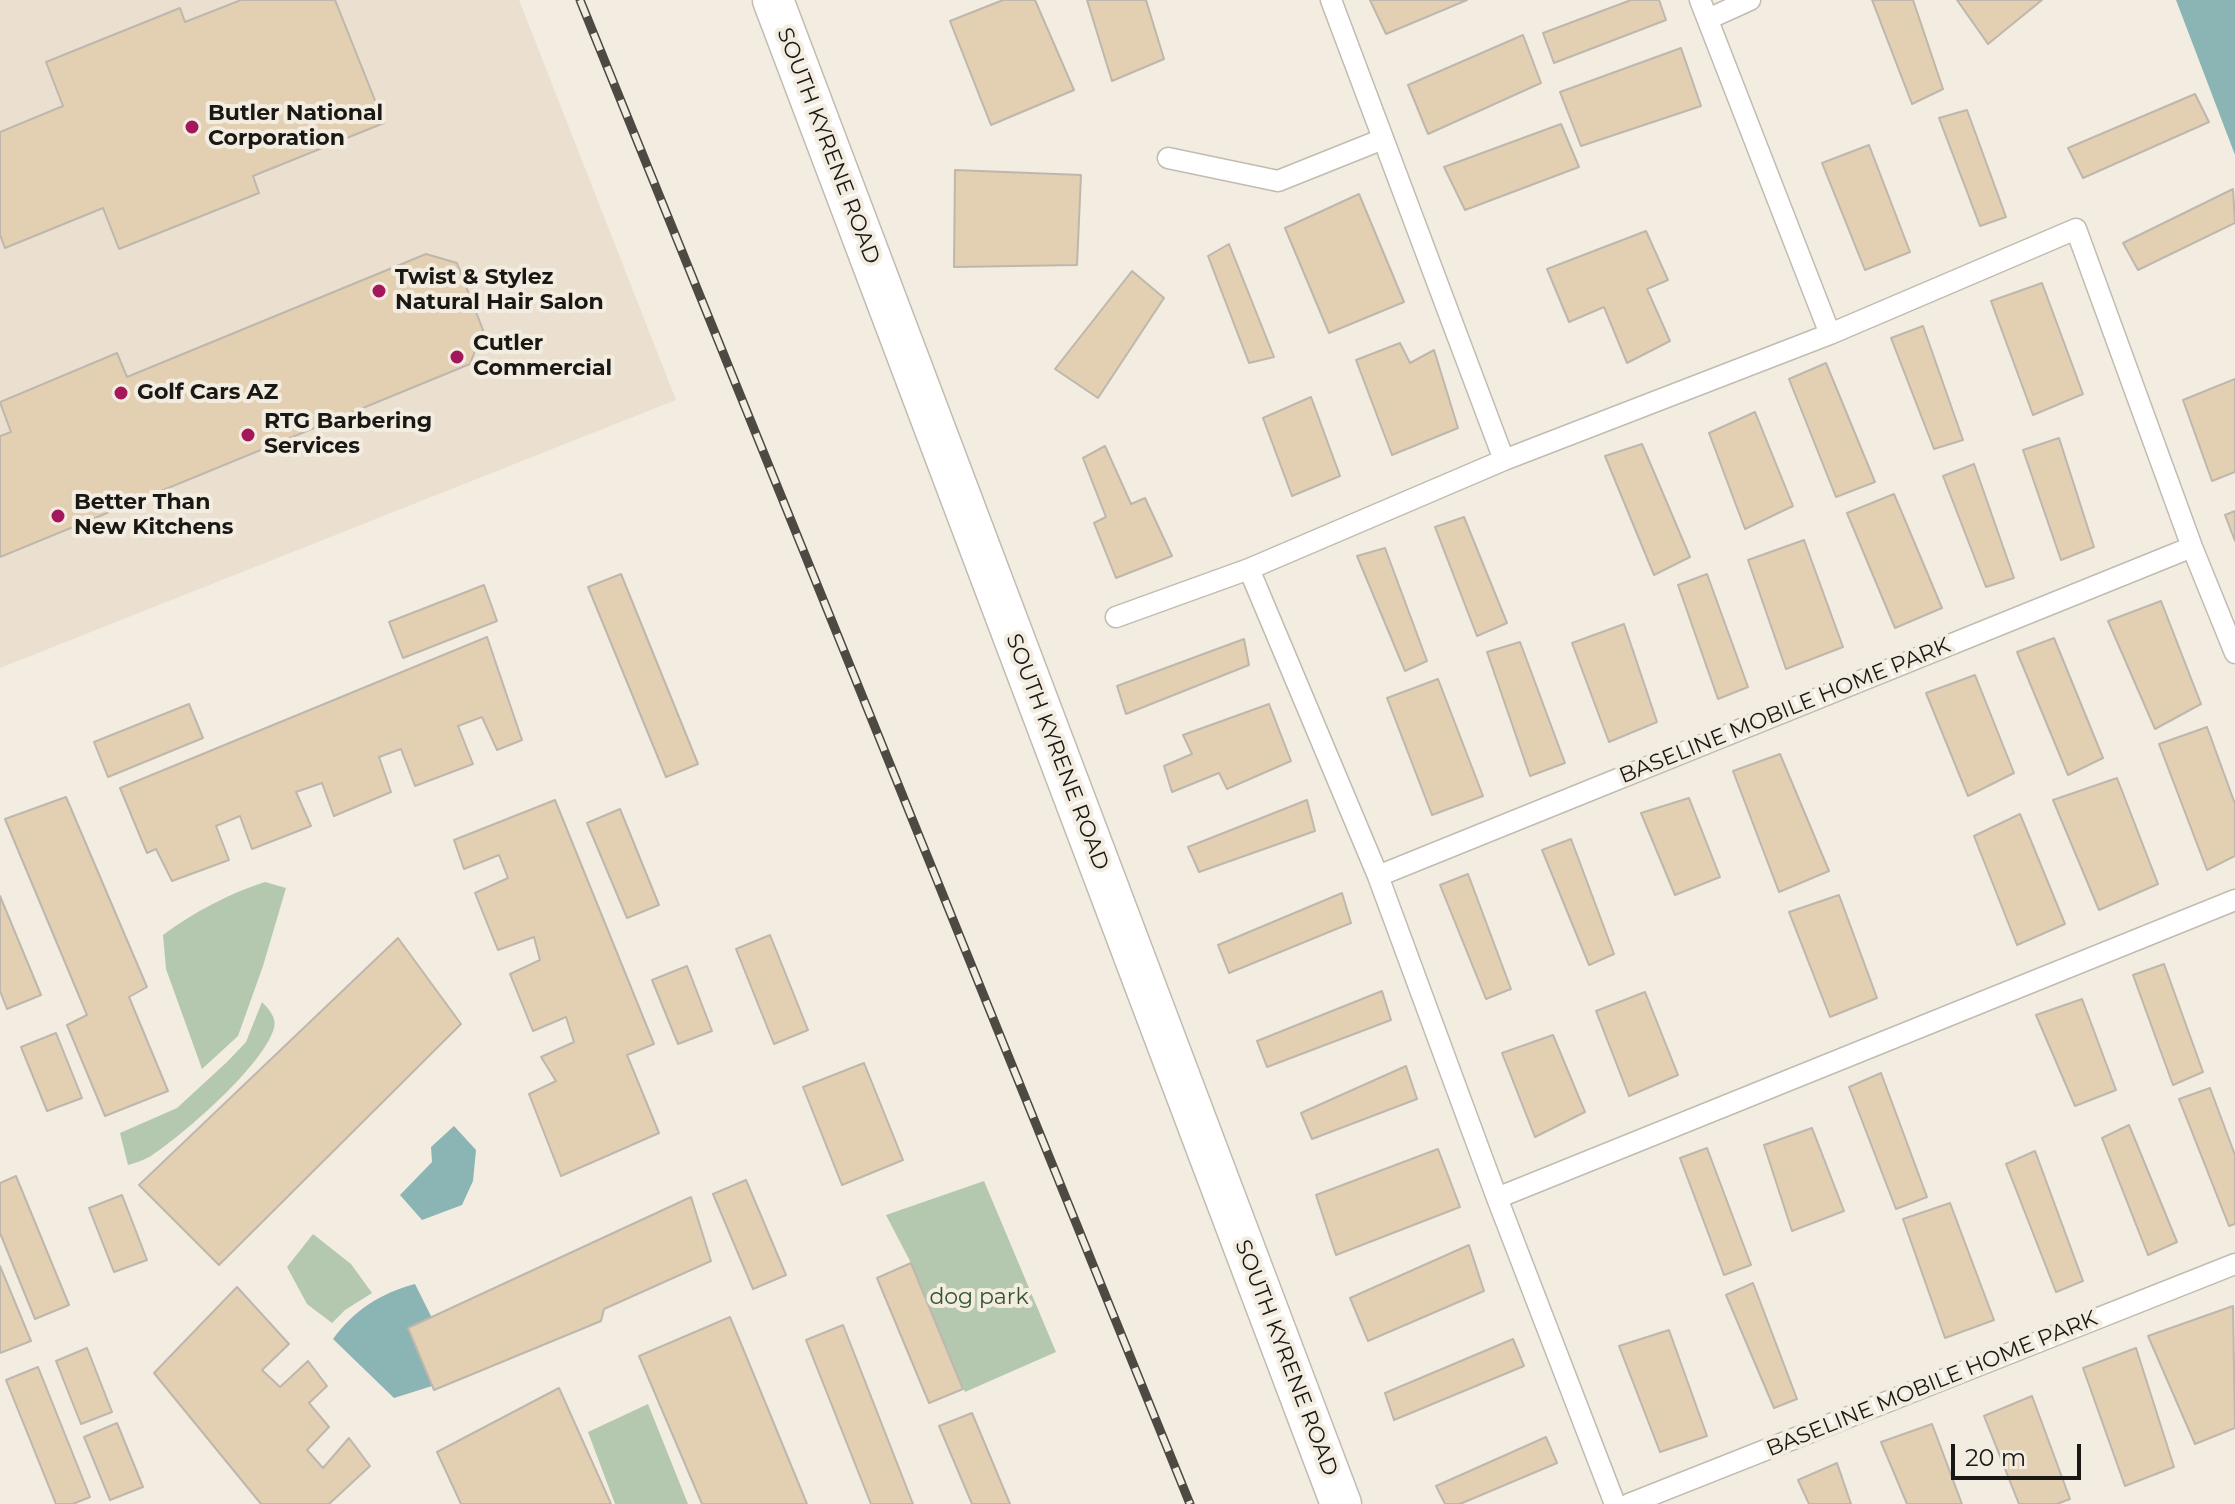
<!DOCTYPE html>
<html>
<head>
<meta charset="utf-8">
<style>
  body { margin:0 }
  #map { position:relative; width:2235px; height:1504px; overflow:hidden; background:#f3ece1; font-family:Montserrat,sans-serif }
  canvas { display:block }
  .scale { position:absolute; left:1951px; top:1444px; width:130px; height:36px; box-sizing:border-box; border:4px solid #1a1814; border-top:0; padding-left:10px; font-size:24px; line-height:28px; white-space:nowrap; color:#1a1814; -webkit-text-stroke:6px #f3ece1; paint-order:stroke }
</style>
</head>
<body>
<div id="map">
<canvas width="2235" height="1504"></canvas>
<div class="scale">20 m</div>
</div>
<script>
const g = document.querySelector('canvas').getContext('2d');
g.lineJoin = 'round';
function fillPath(path, color) { g.fillStyle = color; g.fill(path, 'evenodd'); }
function trace(path, color, width, dash) { g.strokeStyle = color; g.lineWidth = width; g.lineCap = dash ? 'butt' : 'round'; g.setLineDash(dash || []); g.stroke(path); }
function drawText(font, color, halo, rows, align = 'center') {
  g.font = font + ' Montserrat,sans-serif'; g.lineWidth = 8; g.setLineDash([]); g.textBaseline = 'middle'; g.strokeStyle = halo; g.fillStyle = color; for (const [text, x, y, turn = 0] of rows) {
    g.save(); g.translate(x, y); g.rotate((+turn || 0) * Math.PI / 180); g.textAlign = isNaN(turn) ? turn : align; if (halo) g.strokeText(text, 0, 0); g.fillText(text, 0, 0); g.restore();
  }
}
fillPath(new Path2D(`
  M0,0h519l157,400 -676,268z`), '#ebe0cf');
fillPath(new Path2D(`
  M265,882l21,6 -23,78 -25,70 -36,33 -36,-100 -3,-34c31,-23 65,-41 102,-53z
  M262,1002c7,7 15,16 12,26 -11,38 -90,106 -123,128 -7,4 -15,7 -23,9l-8,-32 57,-25 50,-46 19,-20z
  M984,1181l72,171 -91,40 -54,-129 -25,-48z
  M313,1234l38,30 21,29 -27,17 -13,13 -25,-19 -20,-37z
  M648,1404l40,100h-73l-27,-72z`), '#b3c8af');
fillPath(new Path2D(`
  M2176,0h59v155z
  M454,1126l22,24 -3,31 -11,24 -40,15 -22,-25 32,-33 -1,-15z
  M415,1284l17,34 -24,10 24,58 -38,12 -61,-59c21,-29 48,-46 82,-55z`), '#8bb4b4');
const building = new Path2D(`
  M241,0h94l49,123 -131,53 6,17 -140,56 -16,-41 -98,40 -5,-13v-103l63,-26 -17,-44 134,-54 5,14z
  M1003,0h32l39,90 -83,35 -41,-104z
  M1087,0h59l18,59 -52,22z
  M1370,0h97l-81,34z
  M1631,0h28l7,20 -112,43 -11,-30z
  M1872,0h41l30,89 -31,15z
  M1957,0h85l-54,44z
  M1523,35l18,48 -113,51 -20,-49z
  M1681,48l20,58 -120,40 -21,-54z
  M2195,94l14,28 -126,56 -15,-30z
  M1967,110l39,107 -26,9 -41,-108z
  M1561,124l18,43 -114,43 -21,-43z
  M1869,145l41,107 -45,18 -43,-107z
  M955,170l126,5 -4,90 -123,2z
  M2233,189l2,34 -97,47 -15,-27z
  M1359,194l45,108 -75,31 -44,-105z
  M1646,231l22,49 -21,9 23,52 -43,22 -23,-56 -35,15 -22,-53z
  M1229,244l45,113 -25,6 -41,-107z
  M426,254l31,9 26,67 -13,34 -470,193v-121l11,-4 -11,-30 117,-49 10,24z
  M1132,271l32,27 -66,100 -43,-29z
  M2042,283l41,111 -50,21 -42,-114z
  M1923,326l40,114 -29,9 -43,-111z
  M1400,343l10,20 24,-13 24,78 -66,27 -36,-95z
  M1826,363l49,119 -39,15 -47,-118z
  M2235,379v93l-23,9 -29,-81z
  M1311,397l29,79 -48,20 -29,-78z
  M1755,412l38,94 -48,23 -36,-96z
  M2059,438l35,109 -33,13 -38,-110z
  M1642,444l48,113 -36,18 -49,-119z
  M1105,446l26,58 14,-6 27,58 -56,22 -22,-55 12,-6 -23,-59z
  M1974,464l40,114 -28,9 -43,-111z
  M1894,494l48,114 -47,20 -48,-115z
  M2235,511v30l-10,-26z
  M1464,517l43,106 -30,13 -42,-109z
  M1804,540l39,107 -57,22 -38,-109z
  M1385,548l42,113 -22,10 -48,-115z
  M621,574l77,190 -32,13 -78,-190z
  M1707,574l41,113 -30,12 -40,-114z
  M484,585l13,36 -94,37 -14,-36z
  M2161,601l40,103 -46,25 -47,-108z
  M1624,624l33,98 -48,20 -37,-99z
  M487,637l35,103 -25,10 -15,-33 -24,9 15,38 -58,22 -14,-37 -22,8 12,35 -57,24 -12,-33 -26,9 15,34 -59,23 -12,-33 -24,10 13,34 -57,21 -16,-32 -9,4 -27,-65z
  M2054,638l49,120 -35,17 -51,-123z
  M1244,639l5,26 -123,49 -9,-28z
  M1520,642l45,121 -35,13 -43,-124z
  M1975,675l39,98 -46,23 -42,-103z
  M1438,679l45,117 -51,19 -45,-117z
  M189,704l14,34 -95,39 -14,-35z
  M1269,704l22,57 -64,28 -8,-16 -47,19 -8,-26 28,-12 -9,-19z
  M2207,727l28,77v52l-28,14 -48,-126z
  M1780,754l49,117 -50,21 -46,-121z
  M2117,778l41,106 -59,26 -46,-110z
  M66,797l81,190 -18,10 39,94 -63,25 -38,-91 20,-10 -82,-196z
  M1689,798l31,79 -45,18 -34,-82z
  M555,800l99,244 -27,11 32,78 -98,43 -32,-82 27,-13 -15,-24 33,-15 -8,-25 -33,14 -23,-57 30,-14 -6,-23 -36,13 -23,-57 33,-15 -9,-23 -35,14 -10,-29z
  M1307,800l8,31 -116,41 -11,-25z
  M620,809l39,96 -32,13 -40,-95z
  M2020,814l45,110 -48,21 -43,-109z
  M1571,839l43,115 -25,11 -47,-115z
  M1468,874l43,115 -25,10 -46,-114z
  M1342,893l9,30 -122,50 -11,-28z
  M1839,895l38,103 -47,19 -41,-105z
  M0,896l41,99 -34,14 -7,-18z
  M770,935l38,95 -34,14 -38,-95z
  M398,938l63,86 -242,241 -80,-80z
  M2164,964l39,108 -30,13 -40,-110z
  M687,966l25,65 -34,13 -26,-64z
  M1382,991l9,29 -124,47 -10,-26z
  M1645,992l33,83 -49,21 -33,-85z
  M2082,999l34,91 -41,16 -39,-91z
  M56,1033l26,65 -35,13 -26,-64z
  M1553,1035l32,77 -50,25 -33,-84z
  M864,1063l39,97 -61,25 -39,-98z
  M1406,1066l11,33 -105,40 -11,-26z
  M1881,1073l46,124 -31,12 -47,-122z
  M2210,1088l25,67v69l-6,2 -50,-127z
  M2129,1125l48,117 -29,13 -46,-117z
  M1812,1128l32,83 -52,20 -28,-86z
  M1707,1148l44,117 -27,10 -44,-117z
  M1438,1149l22,58 -124,48 -20,-60z
  M2035,1151l48,130 -27,11 -50,-128z
  M16,1176l53,129 -34,14 -35,-86v-50z
  M746,1180l40,95 -33,14 -40,-95z
  M122,1195l25,65 -33,12 -25,-64z
  M691,1197l20,64 -107,48 -3,12 -167,69 -26,-62z
  M1950,1203l44,117 -49,18 -42,-119z
  M1469,1245l15,46 -116,50 -18,-43z
  M911,1263l52,126 -34,14 -52,-125z
  M0,1266l31,75 -31,12z
  M1753,1283l44,116 -23,9 -48,-113z
  M237,1287l52,57 -27,26 18,17 28,-26 19,25 -18,17 20,24 -22,23 16,18 26,-30 21,28 -41,38h-68l-107,-131z
  M2233,1306l2,122 -40,16 -47,-108z
  M730,1317l77,187h-105l-63,-148z
  M843,1325l70,179h-42l-65,-164z
  M1669,1330l38,106 -47,16 -41,-106z
  M1513,1339l11,27 -130,54 -9,-27z
  M87,1348l25,64 -31,12 -25,-63z
  M2136,1348l38,119 -49,19 -42,-118z
  M38,1367l52,130 -17,7h-17l-50,-124z
  M559,1388l52,116h-150l-24,-52z
  M2032,1396l38,103 -13,5h-38l-35,-88z
  M972,1413l38,91h-38l-33,-78z
  M117,1423l26,64 -33,13 -26,-63z
  M1932,1424l30,80h-55l-26,-62z
  M1546,1437l11,26 -97,41h-15l-9,-18z
  M1837,1463l14,41h-42l-11,-24z`);
fillPath(building, '#e3cfb2');
trace(building, '#beb7ad', 2);
const lane = new Path2D(`
  M1331,0l173,460
  M1700,0l130,334
  M1708,19l42,-19
  M1168,158l110,23 105,-42
  M1249,569l129,307 119,322 118,306
  M1116,617l133,-48 255,-109 326,-126 246,-105 116,318 43,106
  M1378,876l814,-329
  M1497,1198l738,-298
  M1629,1504l606,-240`);
const street = new Path2D(`
  M773,0l568,1504`);
trace(lane, '#c1bbb1', 23);
trace(street, '#c1bbb1', 43);
trace(lane, '#fff', 20);
trace(street, '#fff', 40);
const rail = new Path2D(`
  M580,0l610,1504`);
trace(rail, '#4d4a44', 9);
trace(rail, '#f3ece1', 6, [18]);
for (const [x, y, r, color] of [
  [192,127,8,"#a4175b"],
  [379,291,8,"#a4175b"],
  [457,357,8,"#a4175b"],
  [121,393,8,"#a4175b"],
  [248,435,8,"#a4175b"],
  [58,516,8,"#a4175b"]
]) { const dot = new Path2D(); dot.arc(x, y, r, 0, 2 * Math.PI); g.fillStyle = color; g.fill(dot); trace(dot, '#f3ece1', 3); }
drawText('bold 22px', '#1a1814', '#f3ece1', [
  ["Butler National",208,114],
  ["Corporation",208,139],
  ["Twist & Stylez",395,278],
  ["Natural Hair Salon",395,303],
  ["Cutler",473,344],
  ["Commercial",473,369],
  ["Golf Cars AZ",137,393],
  ["RTG Barbering",264,422],
  ["Services",264,447],
  ["Better Than",74,503],
  ["New Kitchens",74,528]
], 'left');
drawText('22px', '#1a1814', '#f3ece1', [
  ["SOUTH KYRENE ROAD",828,146,69],
  ["BASELINE MOBILE HOME PARK",1785,711,-22],
  ["SOUTH KYRENE ROAD",1057,752,69],
  ["SOUTH KYRENE ROAD",1286,1358,69],
  ["BASELINE MOBILE HOME PARK",1932,1384,-22]
]);
drawText('22px', '#33542d', '#f3ece1', [
  ["dog park",979,1298]
]);
</script>
</body>
</html>
